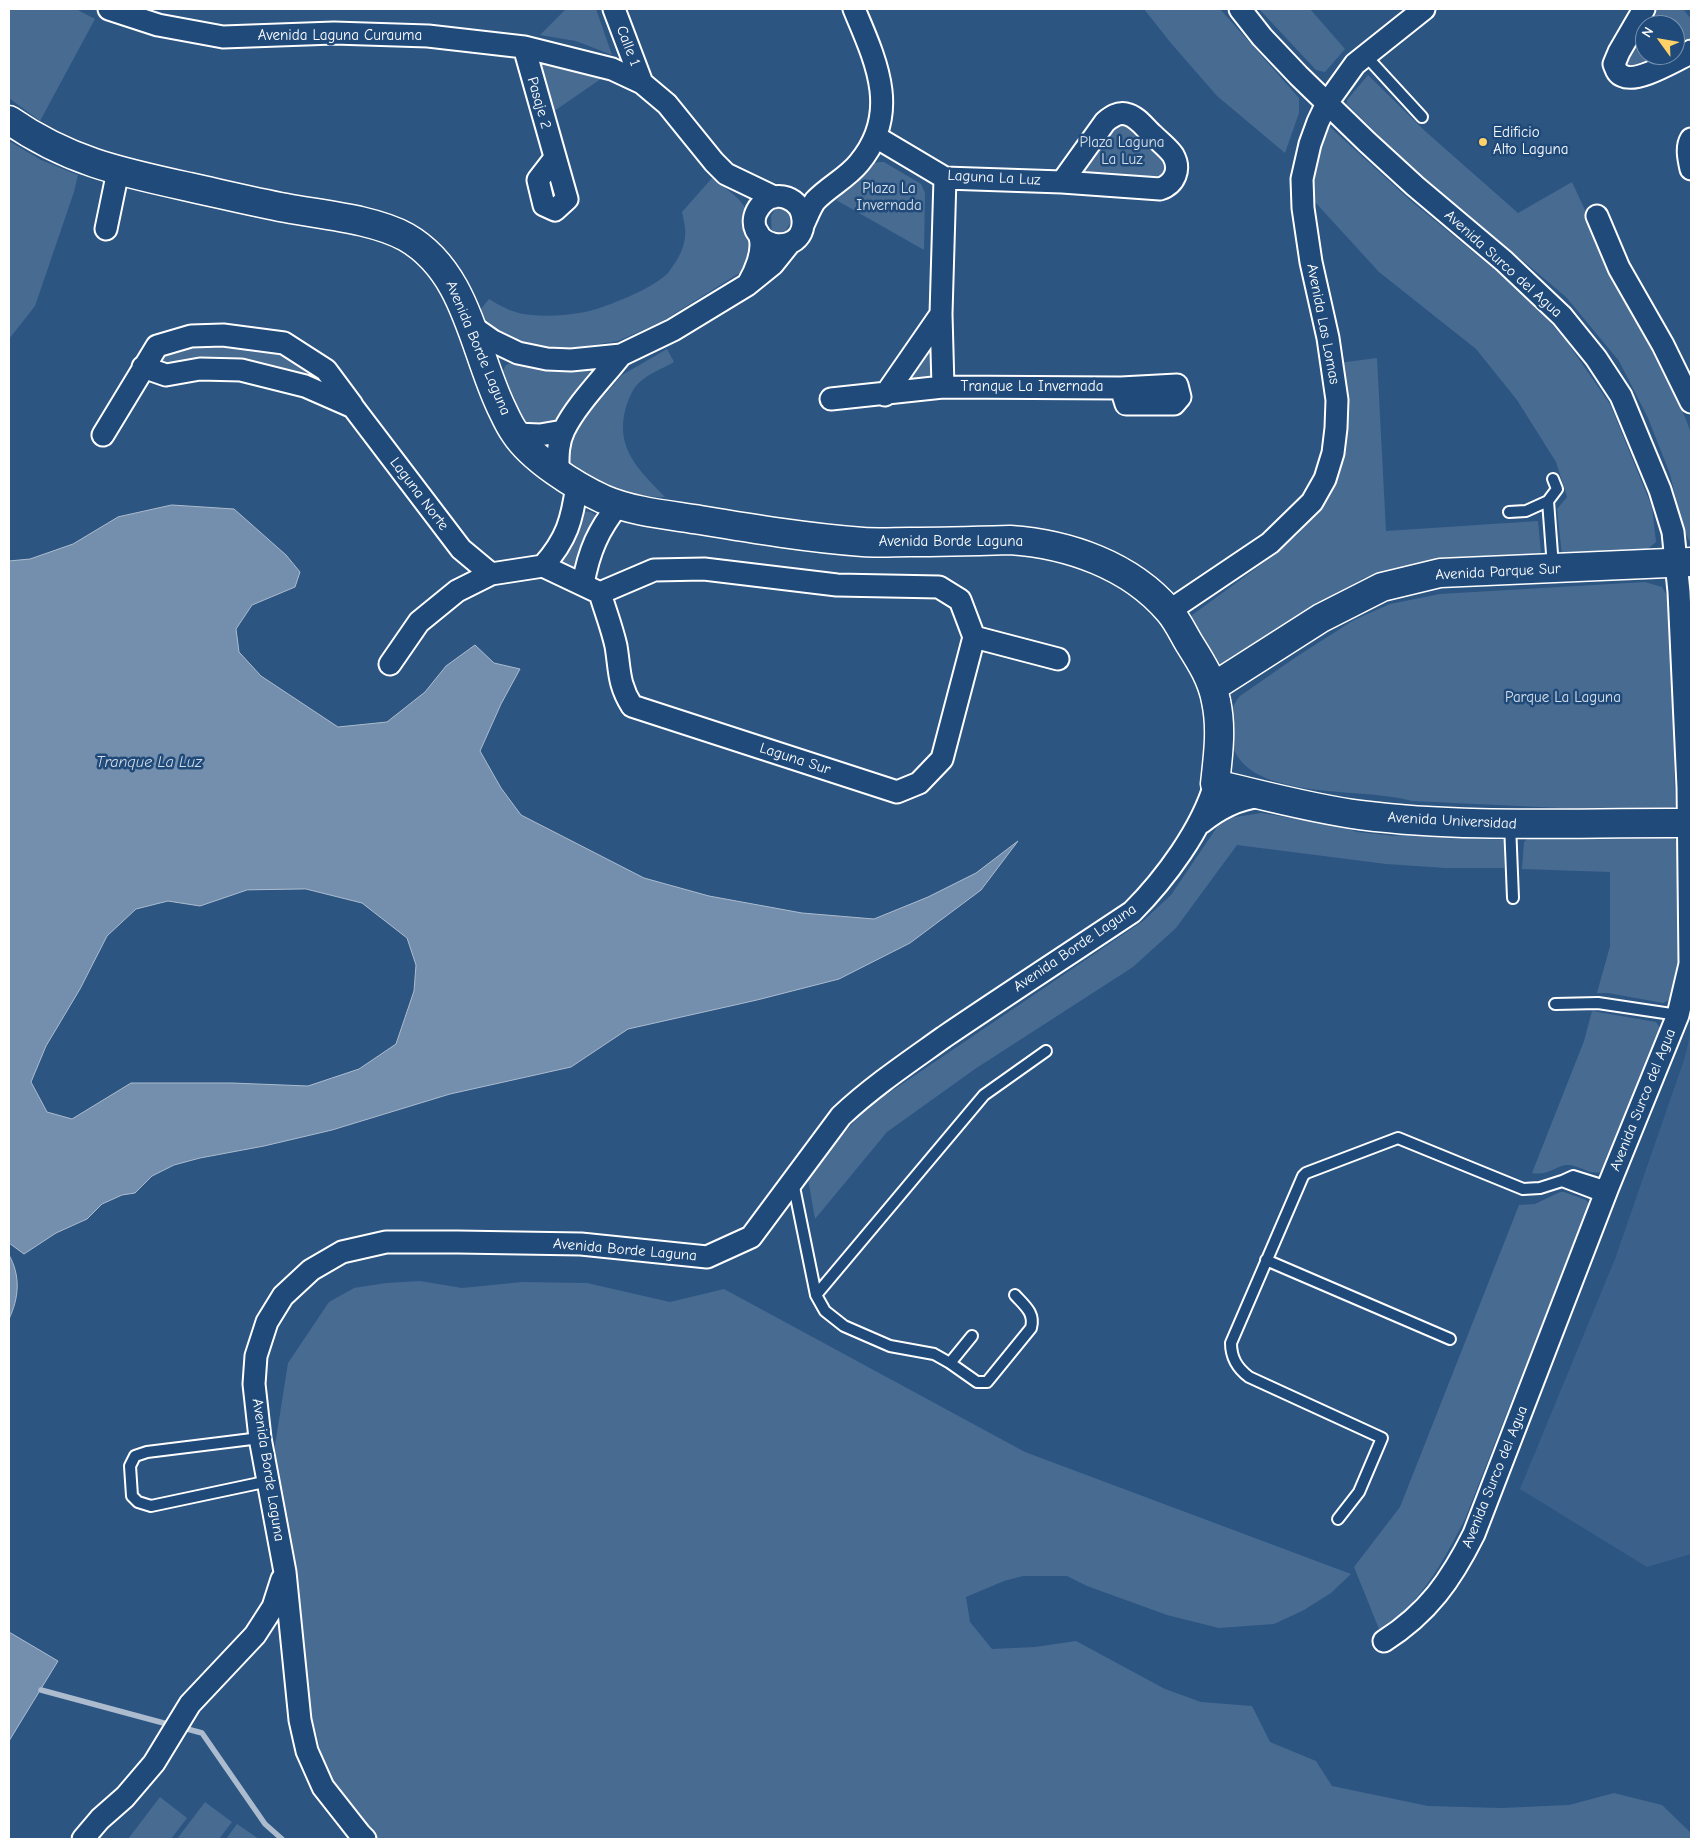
<!DOCTYPE html>
<html>
<head>
<meta charset="utf-8">
<style>
  body { margin:0 }
  #map { position:relative; width:1700px; height:1848px; overflow:hidden; background:#2c5582; font-family:"Comic Neue",sans-serif }
  canvas { display:block }
  .frame { position:absolute; inset:0; border:10px solid #fff; pointer-events:none }
  .north { position:absolute; left:1635px; top:15px; width:50px; height:50px; box-sizing:border-box; background:#1f4a7a; border:1px solid #7992af; border-radius:50%; rotate:302deg; font-size:14px; font-weight:700; line-height:20px; text-align:center; color:#fff }
  .north::after { content:''; display:block; margin:auto; width:18px; height:22px; background:#ffd166; clip-path:polygon(50% 0,100% 100%,50% 72%,0 100%) }
</style>
</head>
<body>
<div id="map">
<canvas width="1700" height="1848"></canvas>
<div class="frame"></div>
<div class="north">N</div>
</div>
<script>
const g = document.querySelector('canvas').getContext('2d');
g.lineJoin = 'round';
function fillPath(path, color) { g.fillStyle = color; g.fill(path, 'evenodd'); }
function trace(path, color, width, dash) { g.strokeStyle = color; g.lineWidth = width; g.lineCap = dash ? 'butt' : 'round'; g.setLineDash(dash || []); g.stroke(path); }
function drawText(font, color, halo, rows, align = 'center') {
  g.font = font + ' "Comic Neue",sans-serif'; g.lineWidth = 5; g.setLineDash([]); g.textBaseline = 'middle'; g.strokeStyle = halo; g.fillStyle = color; for (const [text, x, y, turn = 0] of rows) {
    g.save(); g.translate(x, y); g.rotate((+turn || 0) * Math.PI / 180); g.textAlign = isNaN(turn) ? turn : align; if (halo) g.strokeText(text, 0, 0); g.fillText(text, 0, 0); g.restore();
  }
}
fillPath(new Path2D(`
  M1691,1031v523l-44,13 -127,-78 95,-230 70,-202z`), '#3b618b');
fillPath(new Path2D(`
  M9,9h67l19,10 -55,102 -31,-23z
  M566,9h30l16,46 -36,-14 -36,-6z
  M1144,9h76l79,89v15l-14,40 -68,-57 -47,-54z
  M1259,9h51l35,40 -20,23 -9,-2z
  M1650,9h33l8,10v23c-16,13 -42,30 -64,30l-7,-7 1,-8zM1645,25h30v30h-30z
  M531,57l74,19 -55,38z
  M1368,75l57,56 93,82 54,-31 52,112 61,123 6,16v111l-8,-15 -13,-55 -22,-56 -29,-57 -53,-64 -164,-138 -55,-55v-4z
  M1124,121l46,40 -8,20 -81,-5 -4,-9 32,-44z
  M1330,127l81,74 106,87 17,16 33,38 43,62 42,103 4,35 -12,10 -82,3 -5,-46 10,-12 -11,-35 -39,-62 -41,-51 -97,-77 -64,-70 -3,-26 10,-35z
  M9,141l32,19 37,15 -4,17 -39,114 -26,33z
  M879,162h5l37,22 4,9 -1,57 -88,-50 39,-37z
  M712,178c10,8 25,17 32,28 12,20 8,47 -3,66l-80,50 -43,19 -45,7 -28,1 -24,-6 -36,-17 -8,-12 12,-15c13,8 26,15 42,16 17,2 37,0 54,-3 20,-4 69,-24 83,-39 6,-8 14,-20 16,-30 3,-11 0,-21 -2,-31z
  M777,206l10,1 6,11 -11,20h-10l-1,-22z
  M221,341l68,14 31,20 -6,8 -151,-18 -4,-8 6,-7z
  M927,344l9,1 -2,36 -33,2z
  M667,349l7,13c-10,6 -24,11 -33,19 -8,6 -12,17 -15,26 -12,41 13,63 39,90 -19,1 -57,-4 -73,-14 -10,-6 -19,-14 -28,-21l6,-24 19,-25 33,-38z
  M1377,358l9,173 152,-10 3,32 -2,3 -102,7 -50,8 -23,7 -38,21 -108,73 -30,-54 85,-62 24,-21 16,-18 15,-27 10,-127z
  M513,362l83,6v4l-39,49c-7,5 -10,6 -19,5 -24,-3 -29,-33 -37,-52l5,-9z
  M582,511l9,1 7,5 -21,54 -18,-8z
  M1645,582l17,5 9,15 4,204 -4,5 -5,2 -254,-12c-46,-14 -156,0 -178,-51 -2,-4 -2,-10 -2,-15 -3,-15 -2,-28 8,-39l56,-39 58,-37 36,-16 50,-10z
  M1261,813l79,13 17,6 38,4 12,-2 97,6v28h-59l-59,-4 -149,-19 -61,83 -43,39 -158,102 -88,63 -72,87 -7,-40c19,-28 39,-51 63,-74l272,-184 28,-26 46,-68 12,-9z
  M1671,837l4,2 2,5 1,119 -9,37 -6,3 -55,-10h-11l13,-47v-74l-88,-3 2,-27 3,-3z
  M1592,1011l64,11 4,6 -59,144c-12,3 -23,-8 -35,-7 -12,2 -18,11 -34,8l52,-132z
  M1560,1192h4l22,8 3,4 -124,315c-17,33 -35,68 -63,94 -7,5 -15,10 -23,16l-25,-62 46,-60 119,-302 16,-1z
  M420,1281l42,7 60,-6 65,1 83,19 54,-13 301,163 326,122 -20,19 -27,17 -30,14 -55,4 -52,-13 -80,-29 -20,-10h-44l-19,5 -38,16 4,25 22,27 43,-2 41,-6 89,48 36,13 51,4 18,36 46,19 16,25 96,20 73,2 68,-3 45,-12 48,12 29,28v6h-1317l-38,-37 -12,-35 -7,-31 -12,-40 -32,-222 2,-29 13,-82 41,-61 25,-14 32,-5z
  M160,1797l27,21 -16,21h-43z
  M205,1802l27,20 -13,17h-42z
  M237,1824l22,15h-33z`), '#486b92');
const water = new Path2D(`
  M172,505l62,4 52,46 14,17 -5,15 -43,18 -16,24 3,23 22,24 77,51 49,-5 38,-30 21,-26 29,-21 19,18 26,6 -19,35 -21,47 21,37 20,27 123,63 65,18 93,17 72,6 54,-22 48,-24 42,-32 -37,49 -71,53 -71,36 -82,21 -129,29 -57,38 -121,27 -118,36 -68,16 -64,12 -26,7 -22,11 -17,17 -13,2 -20,9 -15,15 -31,14 -32,21 -15,-11v-682l21,-2 43,-15 45,-27zM306,889l56,14 45,35 9,27 -2,26 -18,53 -37,25 -51,17 -76,-3h-101l-59,36 -25,-7 -16,-30 15,-36 34,-57 27,-53 29,-27 32,-8 32,5 47,-16z
  M9,1255c12,21 10,43 0,64z
  M9,1632l49,29 -49,80z`);
fillPath(water, '#748fad');
trace(water, '#acbcce', 1);
trace(new Path2D(`
  M41,1690l130,35
  M180,1727l22,6 63,91 17,15`), '#acbcce', 5.5);
const lane = new Path2D(`
  M1365,55l57,62
  M1509,512l17,-1 22,-10
  M1553,567l-5,-66 9,-12 -4,-10
  M1510,824l3,74
  M1555,1004l43,-1 80,12
  M1562,1181l42,16
  M793,1182l23,113 9,16 19,15 46,20 44,8 16,9 22,-27
  M1266,1260l184,79
  M816,1295l168,-200 62,-44
  M950,1363l27,19h10l44,-54c4,-15 -6,-22 -16,-33
  M260,1438l-113,14 -12,4 -5,10 2,30 6,6 13,4 118,-25
  M1338,1519l21,-27 23,-54 -133,-61c-12,-9 -18,-19 -18,-34l72,-167 3,-3 92,-35 125,51 17,-1 22,-7 11,-5 35,11`);
const street = new Path2D(`
  M109,9l49,16 65,12 111,-4 94,3 96,11 88,22 30,14 25,21 47,58 12,12 48,23
  M614,9l28,74
  M1240,9l22,28 37,39 68,66 48,44 89,75 58,55 34,42 25,38 39,94 13,42 6,60 9,195 2,177 -12,51 -70,172 -134,347c-23,46 -46,79 -90,107
  M1644,9l-25,43 -5,12c2,5 3,10 9,12 14,7 49,-14 62,-20l6,-5
  M524,47l43,152 -12,11 -11,-5 -6,-25 17,-22
  M876,137l69,41 117,4 98,7c15,-5 21,-20 13,-34 -5,-7 -14,-14 -20,-20 -8,-7 -16,-19 -27,-21 -8,-2 -15,3 -21,8l-43,60
  M1691,139c-5,8 -2,21 0,30
  M1597,216l22,52 44,77 28,57
  M803,225c4,-8 7,-17 12,-24 13,-14 32,-23 44,-38 42,-50 17,-102 -5,-154
  M106,229l12,-58
  M748,284c7,-12 16,-32 12,-47 -1,-3 -3,-5 -4,-7 -4,-9 -1,-18 5,-25 14,-17 41,-7 42,15 2,25 -27,32 -43,17
  M470,325l23,16 25,12 29,6 24,1 50,-5 52,-25 74,-45 26,-21 16,-20
  M143,367l23,8 34,-6 41,1 64,16 48,21 108,142 30,25
  M943,387l-2,-73 4,-136
  M885,395l56,-81
  M831,399l112,-12 178,1 56,-3 3,12 -6,7h-48l-5,-16
  M515,434l25,1 23,-4
  M103,435l54,-89 34,-10 32,-1 61,8 42,27 26,35
  M558,473c0,-14 -1,-29 6,-43 12,-25 39,-52 57,-75
  M543,566l57,27c5,17 12,35 16,53 4,24 2,38 16,60l265,86 22,-9 23,-24 32,-122 -14,-37 -21,-13 -102,-2 -133,-16 -50,1 -54,23
  M543,566c24,-27 29,-46 34,-81
  M583,584c6,-33 15,-54 36,-80
  M1169,611l101,-68 42,-41 13,-23 8,-26 3,-25 1,-28 -9,-62 -17,-76 -8,-54 -1,-29 8,-35 8,-22 9,-19 28,-39 69,-55
  M974,637l84,22
  M390,664l29,-42 38,-31 34,-17 52,-8
  M1201,823c18,-15 36,-24 59,-27
  M83,1839l17,-20 25,-22 29,-34 36,-59 65,-69 18,-28 9,-28
  M365,1839l-5,-5 -37,-47 -16,-36 -7,-31 -15,-148 -25,-134 -6,-54 2,-28 11,-34 16,-26 28,-26 31,-18 44,-10h72l123,2 126,13 44,-20 90,-121c32,-30 68,-54 103,-79 62,-42 125,-83 188,-125 33,-33 70,-83 83,-128`);
const secondary = new Path2D(`
  M9,120c59,41 111,52 180,67 32,7 65,15 97,21 37,7 87,11 120,29 61,35 67,111 95,170 4,8 8,18 14,26 17,26 60,53 88,66 30,13 66,16 97,21 54,9 109,18 163,22 16,1 32,0 47,0 33,0 67,-1 100,-2 58,4 120,25 159,71 8,9 14,22 20,32 12,19 23,36 27,58 6,28 2,55 -1,83 47,11 98,25 145,31 110,14 221,7 331,8
  M1213,687l108,-69 61,-31 58,-14 251,-11`);
trace(lane, '#fff', 14);
trace(street, '#fff', 25);
trace(secondary, '#fff', 31);
trace(lane, '#1f4a7a', 10);
trace(street, '#1f4a7a', 21);
trace(secondary, '#1f4a7a', 28);
for (const [x, y, r, color] of [
  [1483,142,5,"#ffd166"]
]) { const dot = new Path2D(); dot.arc(x, y, r, 0, 2 * Math.PI); g.fillStyle = color; g.fill(dot); trace(dot, '#1f4a7a', 2); }
drawText('15px', '#fff', '#1f4a7a', [
  ["Avenida Laguna Curauma",340,36],
  ["Calle 1",628,46,69],
  ["Pasaje 2",539,103,74],
  ["Laguna La Luz",994,178,3],
  ["Avenida Surco del Agua",1503,264,42],
  ["Avenida Las Lomas",1323,324,79],
  ["Avenida Borde Laguna",478,348,67],
  ["Tranque La Invernada",1032,387],
  ["Laguna Norte",419,494,53],
  ["Avenida Borde Laguna",951,542],
  ["Avenida Parque Sur",1498,572,-3],
  ["Laguna Sur",795,759,18],
  ["Avenida Universidad",1452,821,3],
  ["Avenida Borde Laguna",1075,948,-34],
  ["Avenida Surco del Agua",1643,1100,-68],
  ["Avenida Borde Laguna",625,1250,5],
  ["Avenida Borde Laguna",268,1470,81],
  ["Avenida Surco del Agua",1495,1477,-68]
]);
drawText('15px', '#fff', '#1f4a7a', [
  ["Edificio",1493,133],
  ["Alto Laguna",1493,150]
], 'left');
drawText('15px', '#dae1e9', '#1f4a7a', [
  ["Plaza Laguna",1122,143],
  ["La Luz",1122,160],
  ["Plaza La",889,189],
  ["Invernada",889,206],
  ["Parque La Laguna",1563,698]
]);
drawText('italic 16px', '#d5dde6', '#1f4a7a', [
  ["Tranque La Luz",149,762]
]);
</script>
</body>
</html>
